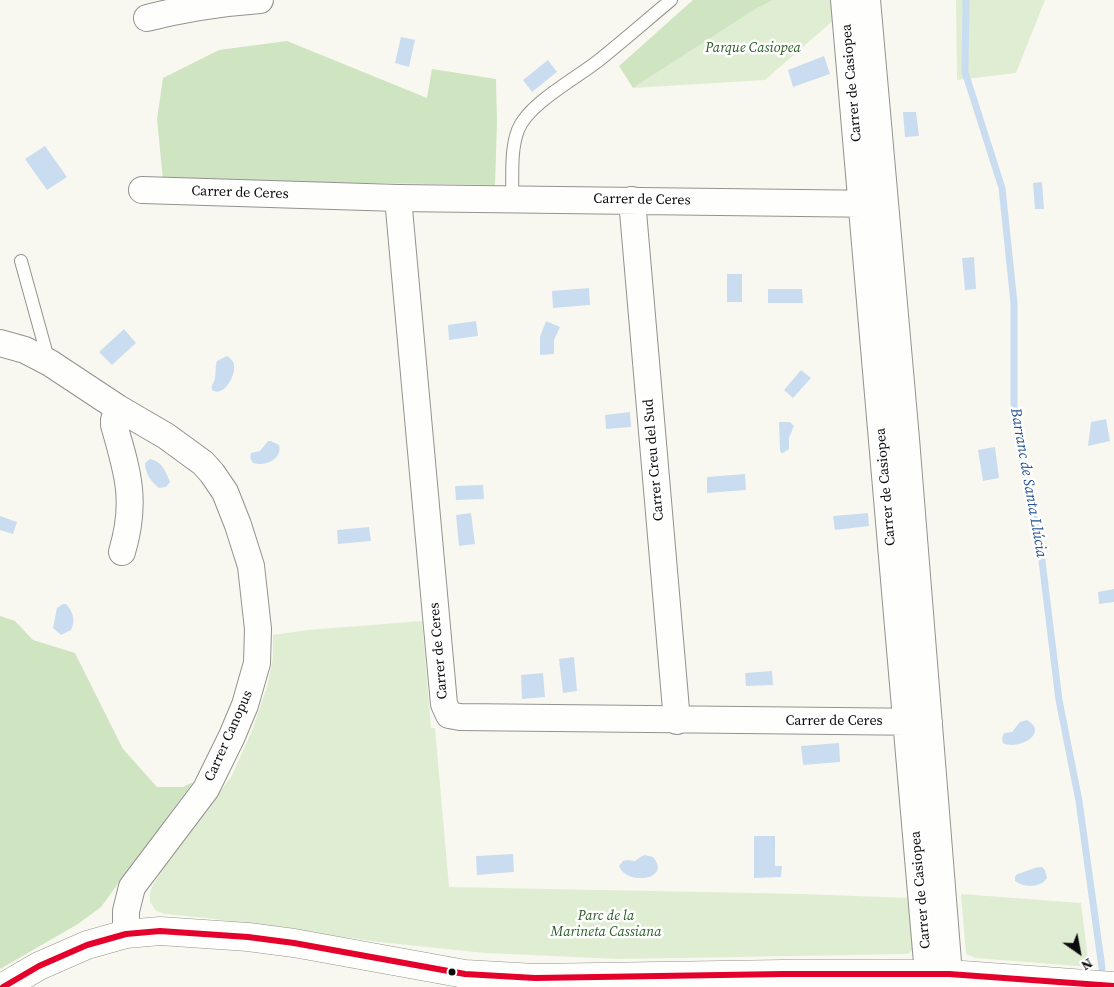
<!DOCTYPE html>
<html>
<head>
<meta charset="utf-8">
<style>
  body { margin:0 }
  #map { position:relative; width:1114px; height:987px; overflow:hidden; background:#f9f8f0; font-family:"Source Serif 4",serif }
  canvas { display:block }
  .north { position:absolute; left:1054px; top:927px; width:50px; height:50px; -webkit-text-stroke:4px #fff; paint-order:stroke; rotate:147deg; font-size:14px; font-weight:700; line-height:20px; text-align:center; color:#0c0c0c }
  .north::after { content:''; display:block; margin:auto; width:18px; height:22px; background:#0c0c0c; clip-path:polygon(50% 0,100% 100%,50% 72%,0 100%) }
</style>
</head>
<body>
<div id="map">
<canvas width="1114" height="987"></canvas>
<div class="north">N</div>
</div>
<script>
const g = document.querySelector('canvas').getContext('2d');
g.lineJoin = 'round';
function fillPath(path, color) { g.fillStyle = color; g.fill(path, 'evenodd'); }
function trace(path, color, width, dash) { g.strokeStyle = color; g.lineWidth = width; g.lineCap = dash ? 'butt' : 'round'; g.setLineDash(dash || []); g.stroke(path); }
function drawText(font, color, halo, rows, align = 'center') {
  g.font = font + ' "Source Serif 4",serif'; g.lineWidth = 5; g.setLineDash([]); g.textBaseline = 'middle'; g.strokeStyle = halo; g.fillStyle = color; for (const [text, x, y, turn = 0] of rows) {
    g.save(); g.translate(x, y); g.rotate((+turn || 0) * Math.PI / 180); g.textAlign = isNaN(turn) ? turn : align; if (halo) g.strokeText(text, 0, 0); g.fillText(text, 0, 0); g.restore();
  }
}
fillPath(new Path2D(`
  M773,0h60l2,19 -70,61 -132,8 121,-78z
  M956,0h89l-29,73 -59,7z
  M422,621l9,107h4l14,159 355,7 105,4 5,51 -6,5 -289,5 -134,-6 -106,-11 -172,-24 -42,-4 -9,-3 -6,-9v-10l4,-9 19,-29 58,-77 20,-44 16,-46 6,-30v-22l35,-5z
  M961,894l120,9 8,64 -113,-9 -10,-4z`), '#dfedd2');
fillPath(new Path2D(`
  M693,0h80l-19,10 -121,78 -14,-22z
  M287,41l140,57 5,-29 64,10 1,43 -2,63 -332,-5 -6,-61 6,-41 56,-28z
  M0,616l15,5 18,19 42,13 48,96 34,38h26l10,-5 -92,125 -23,17 -78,45z`), '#cfe4c1');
fillPath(new Path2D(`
  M401,37l14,3 -6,27 -14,-4z
  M824,56l6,18 -37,13 -5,-17z
  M548,60l9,12 -25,20 -9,-12z
  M903,112h13l3,24 -14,1z
  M45,146l22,31 -20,13 -22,-31z
  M1042,182l2,27h-9l-2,-26z
  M974,257l2,32 -11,1 -3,-32z
  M727,274h15v28h-15z
  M589,288l1,17 -37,3 -1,-17z
  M768,289h34l1,14h-35z
  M476,321l2,15 -29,4 -1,-15z
  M546,321l14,6 -6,13v14l-14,1v-18z
  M124,329l12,14 -24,22 -13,-13z
  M227,356c3,2 7,5 7,9 2,10 -10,33 -22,25 -1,-6 2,-6 3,-12 1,-6 0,-11 2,-17z
  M801,370l10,8 -18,20 -9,-8z
  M630,412l1,15 -25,2 -1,-14z
  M1106,419l4,22 -22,5 3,-24z
  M779,422h11l4,4 -5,12v11l-6,4h-2l-1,-3z
  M268,441h3l8,4c4,14 -14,22 -26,18l-3,-5 1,-5 9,-2z
  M995,447l4,31 -16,3 -5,-31z
  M150,459c12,2 16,13 20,23l-4,5 -7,1c-8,-6 -14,-15 -14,-25z
  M745,474l1,16 -39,3v-16z
  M483,485l1,14 -28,1 -1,-14z
  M471,513l4,31 -16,2 -3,-31z
  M868,513l1,13 -34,4 -2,-14z
  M0,516l17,6 -4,12 -13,-4z
  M369,527l2,14 -33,3 -1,-14z
  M1114,589v13l-15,2 -1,-12z
  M63,604h3c7,7 10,17 5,26l-10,5 -8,-7 4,-20z
  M574,657l3,34 -14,2 -4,-34z
  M772,671l1,14 -27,1 -1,-13z
  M543,673l2,24 -23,2 -1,-24z
  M1027,720c23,13 -9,31 -24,23l-1,-5 2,-5 8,-1 8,-10z
  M839,743l1,19 -37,3 -2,-19z
  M754,836h21v30h7l-1,11 -27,1z
  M513,854l1,18 -37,3 -1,-19z
  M645,855l8,2c20,23 -27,29 -34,9l4,-5 4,-1 8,1 7,-5z
  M1042,867l3,3 2,8c-6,10 -23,10 -32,3v-4l2,-3c9,-2 16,-7 25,-7z`), '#caddf0');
trace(new Path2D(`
  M966,0l-1,72 37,116 12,115v111l27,139 18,147 20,101 23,167`), '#caddf0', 7);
const service = new Path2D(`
  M512,198c1,-21 -2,-47 6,-68 10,-26 57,-51 80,-69 25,-20 49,-41 73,-61
  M21,261l28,101`);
const minor = new Path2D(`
  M844,0l84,974
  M867,0l39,439 43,535
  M147,18c39,-10 72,-15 113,-18
  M142,190l256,8 483,6
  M398,198l46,506 5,11 11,2 469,5
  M632,200l45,521
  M0,343l25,7 25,13 68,45 48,28 37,27 9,10 13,19 13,33 13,41 7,63 -1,34 -12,42 -13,31 -26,53 -74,98 -6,24v23
  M118,408l-4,12v5c14,48 23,77 8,127`);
const tertiary = new Path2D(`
  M3,987l36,-21 48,-21 39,-11 34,-3 88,6 46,6 171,31 70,4 248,-4h166l165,12`);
trace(service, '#93928f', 14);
trace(minor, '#93928f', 28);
trace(tertiary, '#93928f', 29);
trace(service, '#fefefd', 12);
trace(minor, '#fefefd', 26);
trace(tertiary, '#fefefd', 28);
trace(new Path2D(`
  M3,987l36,-21 48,-21 39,-11 34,-3 88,6 46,6 171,31 70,4 248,-4h166l165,12`), '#e4002b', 6);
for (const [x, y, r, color] of [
  [452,972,4.5,"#0c0c0c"]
]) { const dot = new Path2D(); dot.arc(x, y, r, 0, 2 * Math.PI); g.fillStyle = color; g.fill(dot); trace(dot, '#fff', 2); }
drawText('italic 14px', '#275d23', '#fff', [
  ["Parque Casiopea",753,48],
  ["Parc de la",606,916],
  ["Marineta Cassiana",606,932]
]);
drawText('14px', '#0c0c0c', '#fff', [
  ["Carrer de Casiopea",852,83,-95],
  ["Carrer de Ceres",240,193,2],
  ["Carrer de Ceres",642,200,1],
  ["Carrer Creu del Sud",654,460,-95],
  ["Carrer de Casiopea",886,487,-95],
  ["Carrer de Ceres",439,651,-95],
  ["Carrer de Ceres",834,721],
  ["Carrer Canopus",229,736,-66],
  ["Carrer de Casiopea",921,890,-95]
]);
drawText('italic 15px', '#225191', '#fff', [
  ["Barranc de Santa Llúcia",1028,483,80]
]);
</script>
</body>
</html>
